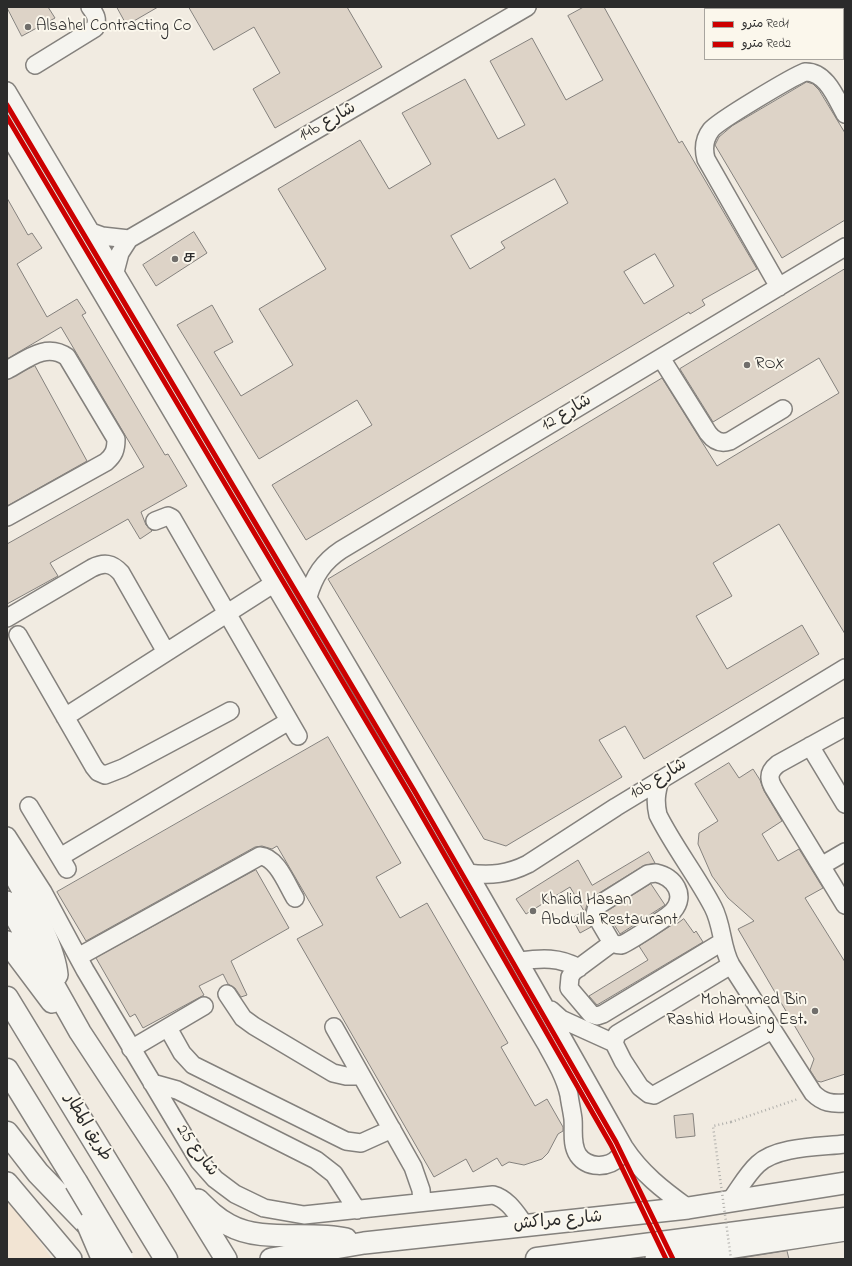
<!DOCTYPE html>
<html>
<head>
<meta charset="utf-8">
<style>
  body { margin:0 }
  #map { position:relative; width:852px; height:1266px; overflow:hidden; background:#f1ebe1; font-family:"Indie Flower","Playpen Sans Arabic",sans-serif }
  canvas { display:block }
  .frame { position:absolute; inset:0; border:8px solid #2b2b2b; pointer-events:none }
  .legend { position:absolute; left:704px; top:8px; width:140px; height:52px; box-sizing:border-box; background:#fbf7ec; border:1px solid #a8a59f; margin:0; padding:5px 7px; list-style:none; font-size:12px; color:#2b2b2b }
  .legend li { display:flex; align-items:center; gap:8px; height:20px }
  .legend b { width:20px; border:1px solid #a8a59f }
</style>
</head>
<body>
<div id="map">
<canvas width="852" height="1266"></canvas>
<div class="frame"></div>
<ul class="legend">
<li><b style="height:5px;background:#c00"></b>مترو Red1</li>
<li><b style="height:5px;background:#c00"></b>مترو Red2</li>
</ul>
</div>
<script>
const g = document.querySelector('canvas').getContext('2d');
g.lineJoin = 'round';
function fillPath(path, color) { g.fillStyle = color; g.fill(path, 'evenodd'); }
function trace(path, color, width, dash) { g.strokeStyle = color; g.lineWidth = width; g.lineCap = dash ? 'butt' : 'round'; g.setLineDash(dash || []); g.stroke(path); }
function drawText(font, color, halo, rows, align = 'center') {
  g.font = font + ' "Indie Flower","Playpen Sans Arabic","Noto Sans Tamil",sans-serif'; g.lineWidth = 4; g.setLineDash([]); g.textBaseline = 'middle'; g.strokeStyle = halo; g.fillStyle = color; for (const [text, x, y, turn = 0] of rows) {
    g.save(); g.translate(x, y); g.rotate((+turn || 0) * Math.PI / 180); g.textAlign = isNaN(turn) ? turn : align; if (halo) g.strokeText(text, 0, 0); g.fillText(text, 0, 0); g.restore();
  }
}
fillPath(new Path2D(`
  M7,1196l34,47 11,16h-45z`), '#f2e4d3');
const building = new Path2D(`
  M7,7h41l7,11 -33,18z
  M117,7h41l-31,18z
  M189,7h158l35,60 -107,61 -22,-39 27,-16 -26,-46 -40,23z
  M584,7h20l75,136 3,-2 75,128 -55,31 3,5 -15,9 -1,-2 -383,228 -34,-55 100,-60 -15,-25 -98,59 -82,-134 35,-20 21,37 -19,10 27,44 52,-31 -34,-56 67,-40 -48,-80 82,-49 29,49 42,-25 -29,-51 63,-34 33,60 27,-14 -35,-64 42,-23 34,62 37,-20 -35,-64zM555,179l13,24 -67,39 4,6 -35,21 -19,-33zM655,254l19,32 -30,18 -20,-32z
  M807,82l6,2 6,6 26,43v87l-63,38 -67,-113 4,-8 13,-11z
  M7,198l21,37 4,-2 10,15 -25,16 30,53 30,-18 9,14 -4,2 83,140 3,-1 19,32 -46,26 5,13 6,6 -12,8 -12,-20 -78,44 8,13 -51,28v-60l137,-77 -83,-140 -54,32z
  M194,232l13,21 -51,33 -13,-21z
  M845,269v365l-66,-110 -66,39 19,33 -36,20 31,53 75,-44 17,29 -175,105 -19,-33 -26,14 23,37 -116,69 -22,-7 -156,-260 334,-201 55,88 122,-73 -20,-35 -106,64 -33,-53z
  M35,366l52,95 -80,45v-126z
  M328,737l73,126 -25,14 24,41 27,-15 81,140 -7,4 34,59 12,-7 16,28v4l-5,3 -10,19 -6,6 -18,6 -15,-3 -7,4 -5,-8 -24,14 -7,-13 -32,18 -137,-238 26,-14 -46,-79 -5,3 -10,-3 -7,1 -169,94 -29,-49z
  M729,763l10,15 14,-9 7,11 4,11 18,30 -20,13 16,27 21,-12 24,39 -18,10 40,64v112l-24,8 -4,-1 -7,-11 4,-11 -76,-130 16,-8 -26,-23 -16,-22 -14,-32 1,-11 19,-12 -23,-37z
  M649,852l6,11 -12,3 -52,32 -4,6 -2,8 1,7 5,8 -11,6 -8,-15 12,-7 -14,-24 -44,27 -10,-15 62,-39 14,25z
  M256,870l33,58 -58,33 16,34 -6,2 -6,-9 -7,-4 -5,-10 -24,12 5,9 -61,33 -8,-14 -5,3 -34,-59z
  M651,884l14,21 -45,29 -14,-22z
  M684,919l10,14 2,-2 7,11 -106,63 -8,-9 59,-36 -9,-14 36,-23 1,1z
  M693,1114l2,22 -19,2 -2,-22z
  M787,1251l2,8h-54z`);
fillPath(building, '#ddd3c7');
trace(building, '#84817d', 1);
const minor = new Path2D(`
  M35,65l60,-37c3,-9 1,-13 -5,-21
  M7,91c208,350 418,700 617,1056 17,26 39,43 64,61
  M7,133l539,911c9,16 19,33 23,51 1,8 3,16 4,24 1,12 -2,25 5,36 9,13 30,14 41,2 2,-2 4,-7 5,-10
  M91,232l11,4 27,3
  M115,272l5,-19 9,-14 398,-232
  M779,287l-73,-128c-3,-11 -2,-20 5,-29 7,-9 81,-53 94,-58 21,-1 31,26 40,42
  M661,358l47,75c6,8 13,11 22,8l53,-32
  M7,370c19,-10 39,-28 60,-13l49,82c0,11 -2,16 -10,23l-99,55
  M155,521l13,-5 4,2 126,218
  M308,597c6,-21 15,-35 33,-47l504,-303
  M7,618l85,-50c12,-6 20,-5 29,5l45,79
  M18,635l76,132 4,5 7,3 18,-7 107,-57
  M65,717l208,-133
  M845,727l-67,37c-9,7 -10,14 -5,23l72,118
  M810,746l35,58
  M660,780c-4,13 -5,22 -2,35 16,32 39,61 55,92 10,19 8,40 18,58l82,128c10,10 19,11 32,10
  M29,806l38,63
  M7,836l36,56 42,78 114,191 16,18 20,15 29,14 40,7 189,-20c15,4 23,18 32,30
  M60,857l229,-136
  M821,866l24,-14
  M468,873c23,3 40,1 60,-9l88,-57 229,-139
  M656,873c18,4 31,22 17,38 -5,6 -46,32 -52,34 -4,0 -6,-1 -9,-2l-17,-29 2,-8 51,-32z
  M612,943l-39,29 -3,5 -1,11 22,26 6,2 6,-2 119,-72
  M78,957l182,-101c17,1 27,29 35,42
  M520,961c22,-3 39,-4 59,7
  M731,965l-114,69 -3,9 9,18 17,26 9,7 5,1 118,-65
  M227,994l16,24 11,8 79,47 13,3h15
  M551,1010l10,9 53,24
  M334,1027l79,140 8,23 1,12
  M168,1028l14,25 11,12 153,76 15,2 31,-14
  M131,1049l73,-43
  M152,1083l25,7 139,70 18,14 23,36
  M730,1201c9,-12 17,-27 28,-37 19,-18 62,-17 87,-20`);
const major = new Path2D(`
  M7,861c15,30 47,81 50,114
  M7,902l73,130 98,149 48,78
  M7,942l45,60
  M7,1183l64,76
  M198,1200c10,10 19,19 31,25 32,18 80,6 117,14
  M271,1259l93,-16 324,-35 157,-25
  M656,1259l189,-29`);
const highway = new Path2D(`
  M7,998l159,261
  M7,1070l69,112
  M7,1133l31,40 55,57
  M537,1259l308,-40`);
trace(minor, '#84817d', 20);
trace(major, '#84817d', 24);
trace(highway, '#84817d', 25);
trace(new Path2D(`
  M731,1122l67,-23`), '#b0afab', 2.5, [1, 3]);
trace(minor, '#f5f4ef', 17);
trace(major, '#f5f4ef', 21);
trace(highway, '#f5f4ef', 22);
const highwayBridge = new Path2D(`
  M76,1182l46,77
  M88,1224l15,35`);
trace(highwayBridge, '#84817d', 25, []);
trace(new Path2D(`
  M731,1122l-18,4 18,133`), '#b0afab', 2.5, [1, 3]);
trace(highwayBridge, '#f5f4ef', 22);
trace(new Path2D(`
  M7,105l408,687 201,350 57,117`), '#c00', 5);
trace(new Path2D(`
  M7,117l403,678 201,350 55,114`), '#c00', 5);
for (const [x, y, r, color] of [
  [28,27,4,"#706e6b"],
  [175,259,4,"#706e6b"],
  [747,365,4,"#706e6b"],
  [533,911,4,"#706e6b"],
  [815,1011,4,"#706e6b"]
]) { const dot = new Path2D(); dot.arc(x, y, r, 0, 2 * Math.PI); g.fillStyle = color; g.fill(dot); trace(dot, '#fbf7ec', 1.5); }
drawText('17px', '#2b2b2b', '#fbf7ec', [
  ["Alsahel Contracting Co",36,27],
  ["ச",183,259],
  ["ROX",755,365],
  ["Khalid Hasan",541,901],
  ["Abdulla Restaurant",541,921],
  ["Mohammed Bin",807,1001,"right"],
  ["Rashid Housing Est.",807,1021,"right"]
], 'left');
drawText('17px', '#2b2b2b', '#fbf7ec', [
  ["14b شارع",328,123,-30],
  ["شارع 12",567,414,-31],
  ["10b شارع",659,780,-31],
  ["طريق المطار",87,1128,59],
  ["شارع 25",196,1151,54],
  ["شارع مراكش",558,1222,-5]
]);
</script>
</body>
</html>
